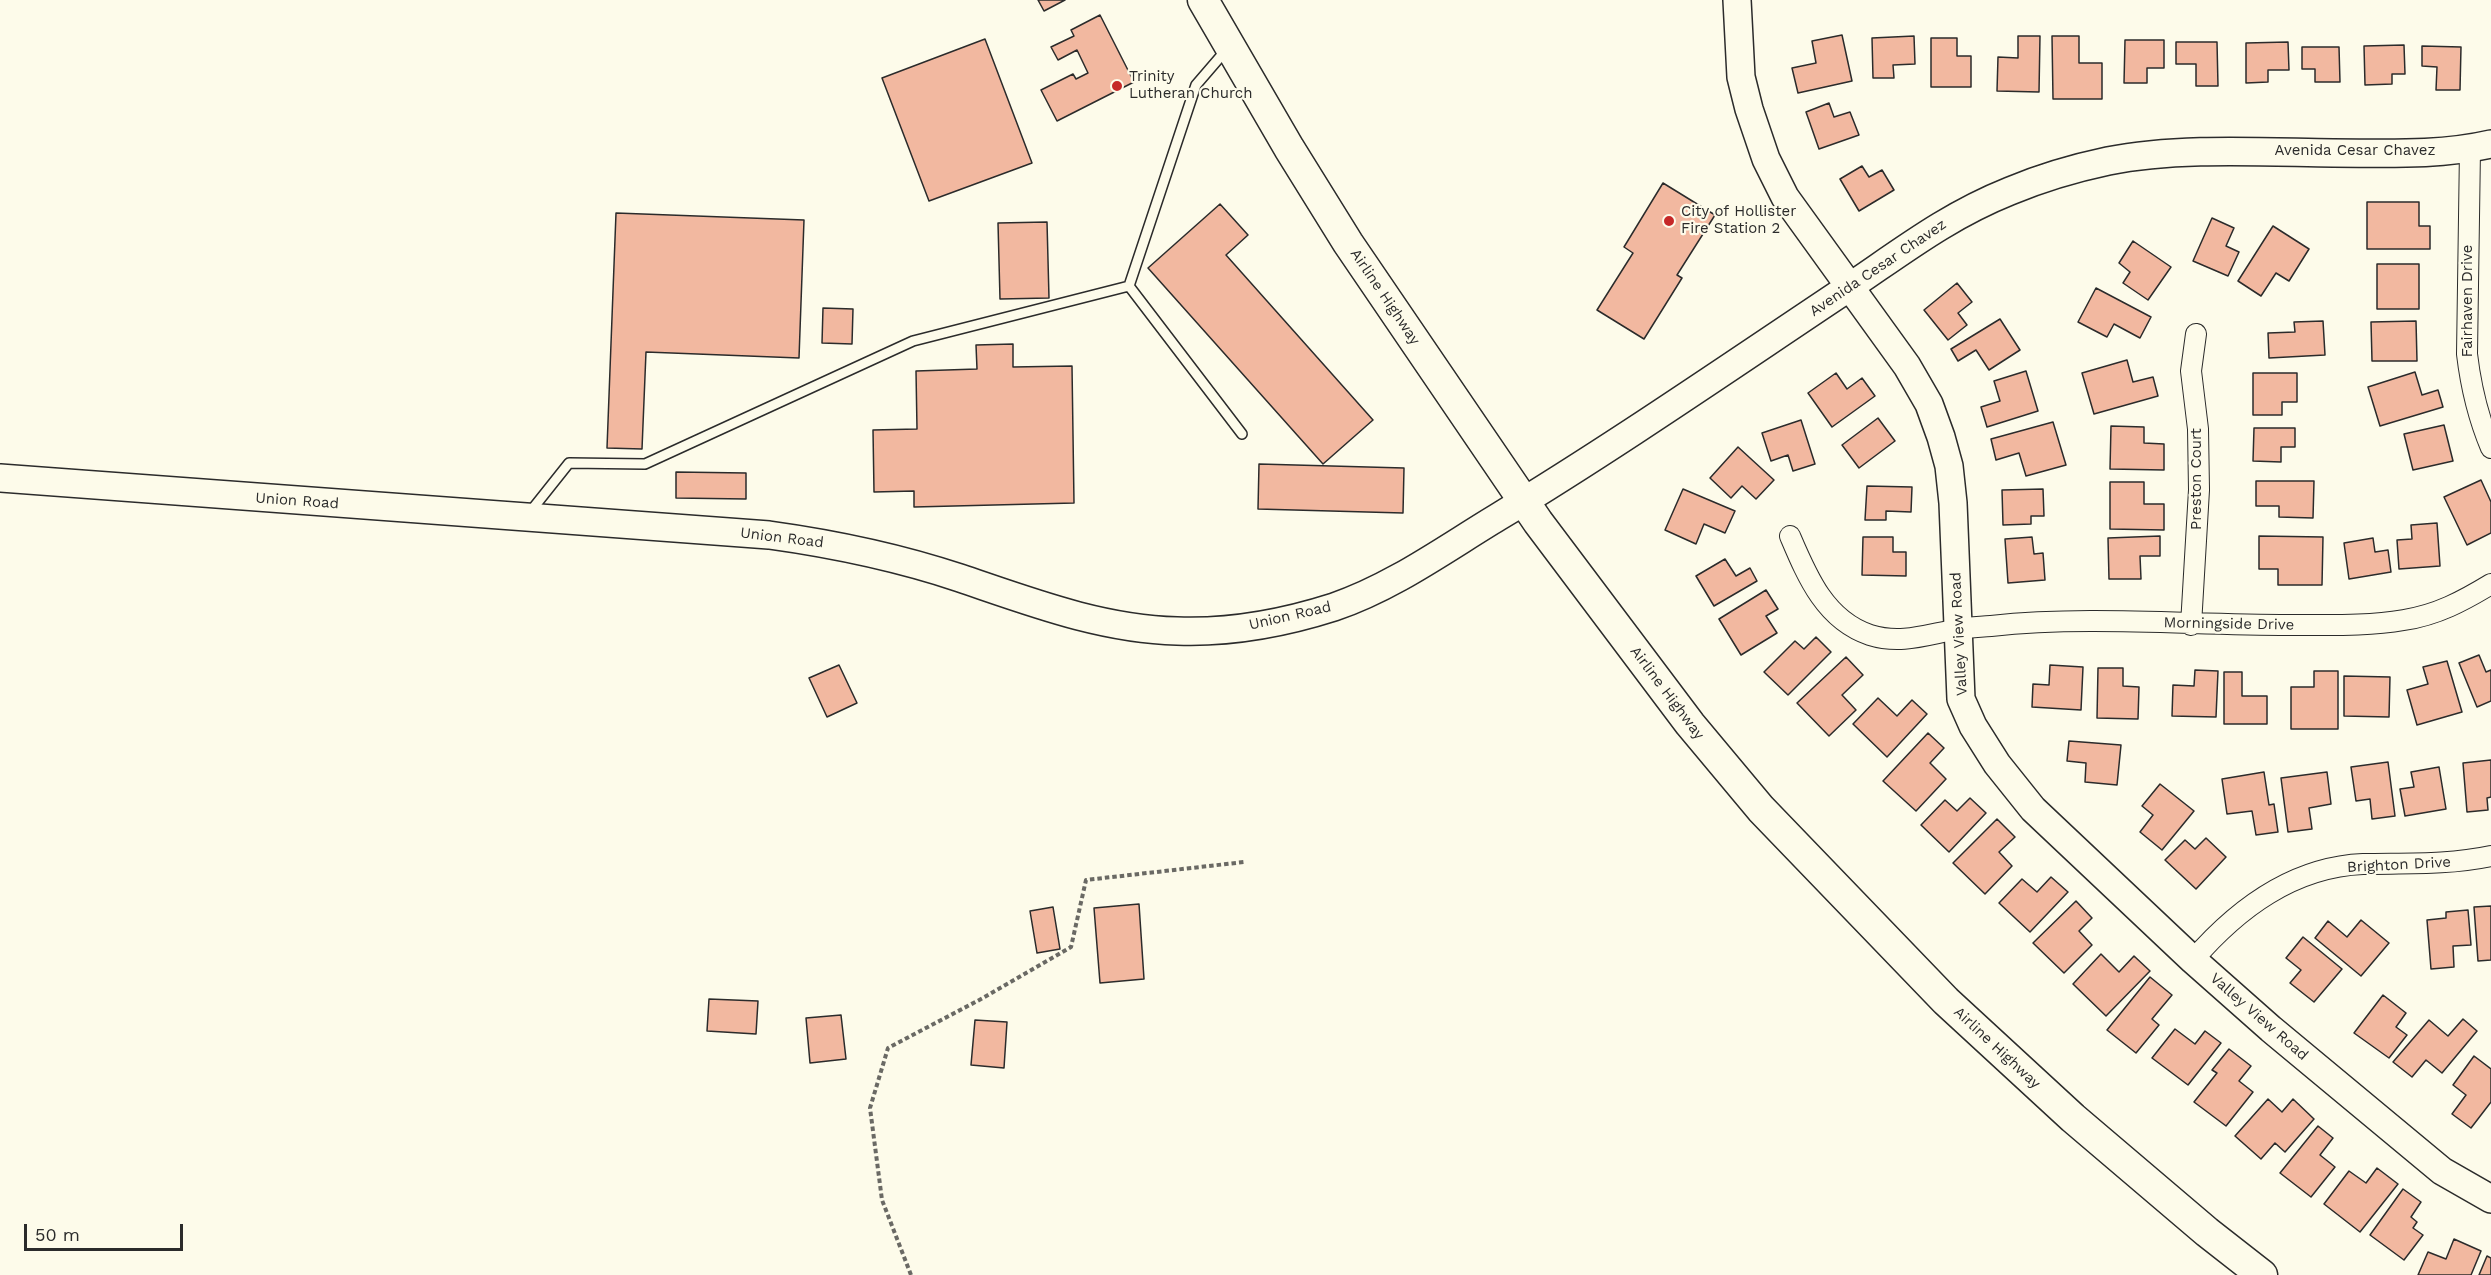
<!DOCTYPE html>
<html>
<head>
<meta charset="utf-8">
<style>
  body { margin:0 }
  #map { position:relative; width:2491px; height:1275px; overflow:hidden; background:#fdfbea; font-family:"Work Sans",sans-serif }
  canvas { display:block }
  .scale { position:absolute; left:24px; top:1224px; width:159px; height:27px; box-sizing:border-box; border:3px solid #2b2b2b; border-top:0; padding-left:8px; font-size:18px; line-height:21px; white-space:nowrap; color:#2b2b2b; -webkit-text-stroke:4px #fdfbea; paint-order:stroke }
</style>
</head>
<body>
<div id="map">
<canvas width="2491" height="1275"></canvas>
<div class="scale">50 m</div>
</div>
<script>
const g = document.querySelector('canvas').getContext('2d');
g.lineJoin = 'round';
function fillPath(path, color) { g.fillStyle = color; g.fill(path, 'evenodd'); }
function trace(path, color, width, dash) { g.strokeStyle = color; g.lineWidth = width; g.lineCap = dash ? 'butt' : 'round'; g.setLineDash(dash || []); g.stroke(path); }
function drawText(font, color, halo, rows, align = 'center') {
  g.font = font + ' "Work Sans",sans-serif'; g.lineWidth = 4.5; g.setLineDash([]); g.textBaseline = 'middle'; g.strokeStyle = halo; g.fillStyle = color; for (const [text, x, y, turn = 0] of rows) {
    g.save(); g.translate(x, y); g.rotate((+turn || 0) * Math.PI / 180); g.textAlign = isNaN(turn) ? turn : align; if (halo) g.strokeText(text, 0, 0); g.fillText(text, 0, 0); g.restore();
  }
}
const building = new Path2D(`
  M1038,0h27l-21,11z
  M1100,15l34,67 -77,39 -16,-31 32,-16 3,5 12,-6 -11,-23 -19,10 -7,-13 23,-11 -3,-6z
  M1842,35l10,46 -54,12 -6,-25 24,-5 -4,-22z
  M1914,36l1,28 -22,1 1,13h-21l-1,-40z
  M2018,36h22l-1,56 -42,-1 1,-34 20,1z
  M2052,36h27v27h23v36h-49z
  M1931,38h26v18h14v31h-40z
  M985,39l47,124 -103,38 -47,-123z
  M2125,40h39v28h-17v15h-23z
  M2176,42h41l1,44h-22v-22h-20z
  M2288,42l1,28h-21v12l-22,1v-40z
  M2404,45l1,29h-13v10l-27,1 -1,-39z
  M2422,46l39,1 -1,43h-24l1,-23 -15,-1z
  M2302,47h37l1,35h-25v-13h-13z
  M1829,103l5,14 16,-5 9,23 -40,14 -13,-37z
  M1862,166l7,11 13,-7 12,20 -35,21 -19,-32z
  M1663,183l52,32 -38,60 5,3 -38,61 -47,-29 36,-57 -9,-6z
  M2367,202h52v24h11v23h-63z
  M1220,204l28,31 -22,20 147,165 -50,44 -175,-196z
  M616,213l188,7 -5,138 -153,-6 -4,97 -35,-1z
  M2212,218l22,10 -8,18 13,6 -11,24 -35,-15z
  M1047,222l2,76 -49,1 -2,-76z
  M2273,226l36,23 -20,32 -13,-8 -15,23 -23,-15z
  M2133,241l38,26 -23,33 -25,-17 7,-11 -11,-9z
  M2377,264h42v45h-42z
  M1957,283l15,19 -14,11 9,12 -19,15 -24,-30z
  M2096,288l55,29 -11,21 -26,-14 -7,13 -29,-15z
  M823,308l30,1 -1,35 -30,-1z
  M2000,319l20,31 -31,20 -13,-20 -18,11 -7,-12z
  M2323,321l2,34 -56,3 -1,-25 27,-1 -1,-10z
  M2416,321l1,40h-45l-1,-39z
  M1013,344v23l59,-1 2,137 -160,4v-16l-40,1 -1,-62 44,-1 -1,-58 61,-2 -1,-24z
  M2127,360l6,22 20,-5 5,19 -64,18 -12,-41z
  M2026,371l12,40 -51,16 -6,-20 19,-6 -6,-20z
  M2415,372l7,23 16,-5 5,17 -63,19 -12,-39z
  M1836,373l11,16 15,-11 13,18 -43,31 -24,-34z
  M2253,373h44v29h-15v13h-29z
  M1878,418l17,23 -36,27 -17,-23z
  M1801,420l14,44 -22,7 -5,-16 -17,6 -9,-28z
  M2053,422l13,43 -40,11 -7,-23 -23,7 -5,-21z
  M2444,425l9,36 -40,9 -9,-36z
  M2111,426l33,1v16l20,1v26l-54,-1z
  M2254,428h41v19h-14v15l-28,-1z
  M1738,447l36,33 -18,19 -14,-13 -11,12 -21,-20z
  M1259,464l145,4 -1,45 -145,-4z
  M676,472l70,1v26l-70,-1z
  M2481,480l10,22v31l-24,12 -23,-48z
  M2256,481h58l-1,37 -34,-1v-11h-23z
  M2110,482h34v22h20v26l-54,-1z
  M1867,486l45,1 -1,25 -25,-1v9h-21z
  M1683,489l52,22 -10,22 -21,-9 -8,20 -31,-14z
  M2043,489l1,27h-13v8l-28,1 -1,-35z
  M2437,523l3,43 -41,3 -2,-29 15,-1 -1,-14z
  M2160,536v20h-20l1,23h-32l-1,-41z
  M2259,536l64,1 -1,48h-44v-16h-19z
  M1863,537h30v15h13v24l-44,-1z
  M2032,537l2,17 9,-1 2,27 -37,3 -3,-44z
  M2373,538l2,14 13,-2 3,22 -42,7 -5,-36z
  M1725,559l11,17 14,-8 7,13 -43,25 -18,-30z
  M1766,590l12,19 -12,7 11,17 -36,22 -22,-36z
  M1816,637l15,15 -43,43 -24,-23 31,-31 9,8z
  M2479,655l7,17 5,-2v31l-14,6 -18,-44z
  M1846,657l17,18 -21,20 14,15 -27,26 -32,-33z
  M2447,661l15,51 -45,13 -10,-35 21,-6 -5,-17z
  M839,665l18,38 -30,14 -18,-39z
  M2050,665l33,2 -2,43 -49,-3 1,-23 16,1z
  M2098,668h25v18l16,1 -1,32 -41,-1z
  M2195,670l23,1 -2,46 -44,-1 1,-31 21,1z
  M2314,671h24v58h-47v-42h23z
  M2224,672h18v24h25v28h-43z
  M2344,676l46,1 -1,40 -45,-1z
  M1878,698l19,18 15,-16 15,14 -40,43 -34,-33z
  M1928,733l16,15 -14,15 16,16 -30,32 -33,-30z
  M2069,741l52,4 -4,40 -32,-3 1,-19 -19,-2z
  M2491,760v37l-4,1 1,12 -21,2 -4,-49z
  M2388,762l7,54 -23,3 -2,-20 -14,2 -5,-34z
  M2439,767l7,42 -41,7 -5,-27 14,-2 -3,-15z
  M2264,772l5,33 5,-1 4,28 -22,3 -4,-24 -25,3 -5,-35z
  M2327,772l4,32 -22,4 3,21 -24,3 -7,-54z
  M2160,784l34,27 -32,39 -22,-18 13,-17 -11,-9z
  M1970,798l16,15 -37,39 -28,-27 24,-25 12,11z
  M1997,819l18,18 -16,15 13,14 -27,28 -32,-31z
  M2206,838l20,19 -30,32 -31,-29 20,-20 10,9z
  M2051,877l17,15 -38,40 -31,-29 23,-24 15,13z
  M2076,901l16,17 -13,13 13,14 -28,28 -31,-30z
  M1139,904l5,75 -44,4 -6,-75z
  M2491,906v54l-13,1 -4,-54z
  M1053,907l7,42 -23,4 -7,-42z
  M2468,910l3,35 -18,1 1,21 -23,2 -4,-49 19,-2v-6z
  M2361,920l28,23 -28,33 -46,-38 13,-17 19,16z
  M2303,937l39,32 -28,33 -24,-19 11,-13 -15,-12z
  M2101,954l18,18 15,-16 16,15 -44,45 -33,-32z
  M2150,977l22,18 -20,24 7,6 -23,28 -29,-23z
  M2383,995l23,18 -10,14 11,8 -18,23 -35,-25z
  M709,999l49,2 -2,33 -49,-3z
  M841,1015l5,44 -36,4 -4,-45z
  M2463,1019l14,12 -35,42 -16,-13 -14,17 -19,-15 36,-42 19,16z
  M975,1020l32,2 -3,46 -33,-3z
  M2175,1029l20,15 10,-13 16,12 -33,42 -36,-27z
  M2229,1049l22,17 -12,15 14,11 -27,34 -32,-24 23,-29 -5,-3z
  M2474,1056l17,13v33l-20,26 -19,-14 14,-19 -13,-10z
  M2268,1099l14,13 11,-13 21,20 -29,33 -10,-9 -14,16 -26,-23z
  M2318,1126l15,12 -13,17 15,12 -24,30 -31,-24z
  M2377,1168l21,16 -38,48 -36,-28 25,-33 17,12z
  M2403,1189l18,13 -10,15 6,5 -4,6 10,7 -19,25 -34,-25z
  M2454,1239l27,12 -10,24h-53l10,-23 18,7z
  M2487,1256l4,2v17h-12z`);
fillPath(building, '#f2b8a0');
trace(building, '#2b2b2b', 1.5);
const lane = new Path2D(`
  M1129,286l113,148
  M530,512l39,-49 76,1 268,-123 216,-55 67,-201 31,-36`);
const street = new Path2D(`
  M2470,149l-3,205c4,34 11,63 24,94
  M1790,536c17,40 35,84 80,99 32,10 58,-1 89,-6 11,-2 21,-2 32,-3 102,-11 206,0 309,-1 34,0 69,1 104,-5 33,-5 59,-19 87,-36
  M2191,625l8,-135 -1,-61 -7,-58 5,-37
  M2193,960c45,-52 100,-93 170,-96 43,-1 86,1 128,-8`);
const secondary = new Path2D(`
  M1737,0l4,77 8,32 17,50 19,38 122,169 22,38 12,33 8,29 4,37 8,196 12,27 24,38 36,45 160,151 78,69 171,142 49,28
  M0,478l769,57c65,9 128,22 191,43 71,24 141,51 217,53 53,2 107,-8 157,-24 59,-20 111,-58 164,-90 117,-71 230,-149 344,-225 57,-38 103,-75 168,-101 31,-13 65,-23 98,-30 70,-14 153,-9 225,-8 52,0 106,3 158,-9`);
const primary = new Path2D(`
  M1203,0l86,148 59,95 190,279 152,202 71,85 185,192 127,117 134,114 55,43`);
trace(lane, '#2b2b2b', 12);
trace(street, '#2b2b2b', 22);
trace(secondary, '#2b2b2b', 30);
trace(primary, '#2b2b2b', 33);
trace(new Path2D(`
  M911,1275l-29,-75 -12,-92 18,-60 95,-50 88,-51 15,-67 158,-18`), '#6a6964', 4, [4.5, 3]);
trace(lane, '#fdfbea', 9);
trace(street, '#fdfbea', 20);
trace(secondary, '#fdfbea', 27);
trace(primary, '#fdfbea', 30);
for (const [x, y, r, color] of [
  [1117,86,6,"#c62828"],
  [1669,221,6,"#c62828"]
]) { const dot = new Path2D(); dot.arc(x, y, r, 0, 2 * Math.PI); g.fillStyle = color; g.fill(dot); trace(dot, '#fdfbea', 2); }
drawText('15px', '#2b2b2b', '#fdfbea', [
  ["Trinity",1129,77],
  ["Lutheran Church",1129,94],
  ["City of Hollister",1681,212],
  ["Fire Station 2",1681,229]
], 'left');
drawText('15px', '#2b2b2b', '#fdfbea', [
  ["Avenida Cesar Chavez",2355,151],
  ["Avenida Cesar Chavez",1878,268,-34],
  ["Airline Highway",1385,297,56],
  ["Fairhaven Drive",2468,301,-90],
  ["Preston Court",2197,479,-90],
  ["Union Road",297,501,4],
  ["Union Road",782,538,7],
  ["Union Road",1290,616,-13],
  ["Morningside Drive",2229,624,1],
  ["Valley View Road",1959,634,-93],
  ["Airline Highway",1667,693,53],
  ["Brighton Drive",2399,865,-3],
  ["Valley View Road",2259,1017,41],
  ["Airline Highway",1997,1048,43]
]);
</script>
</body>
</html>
